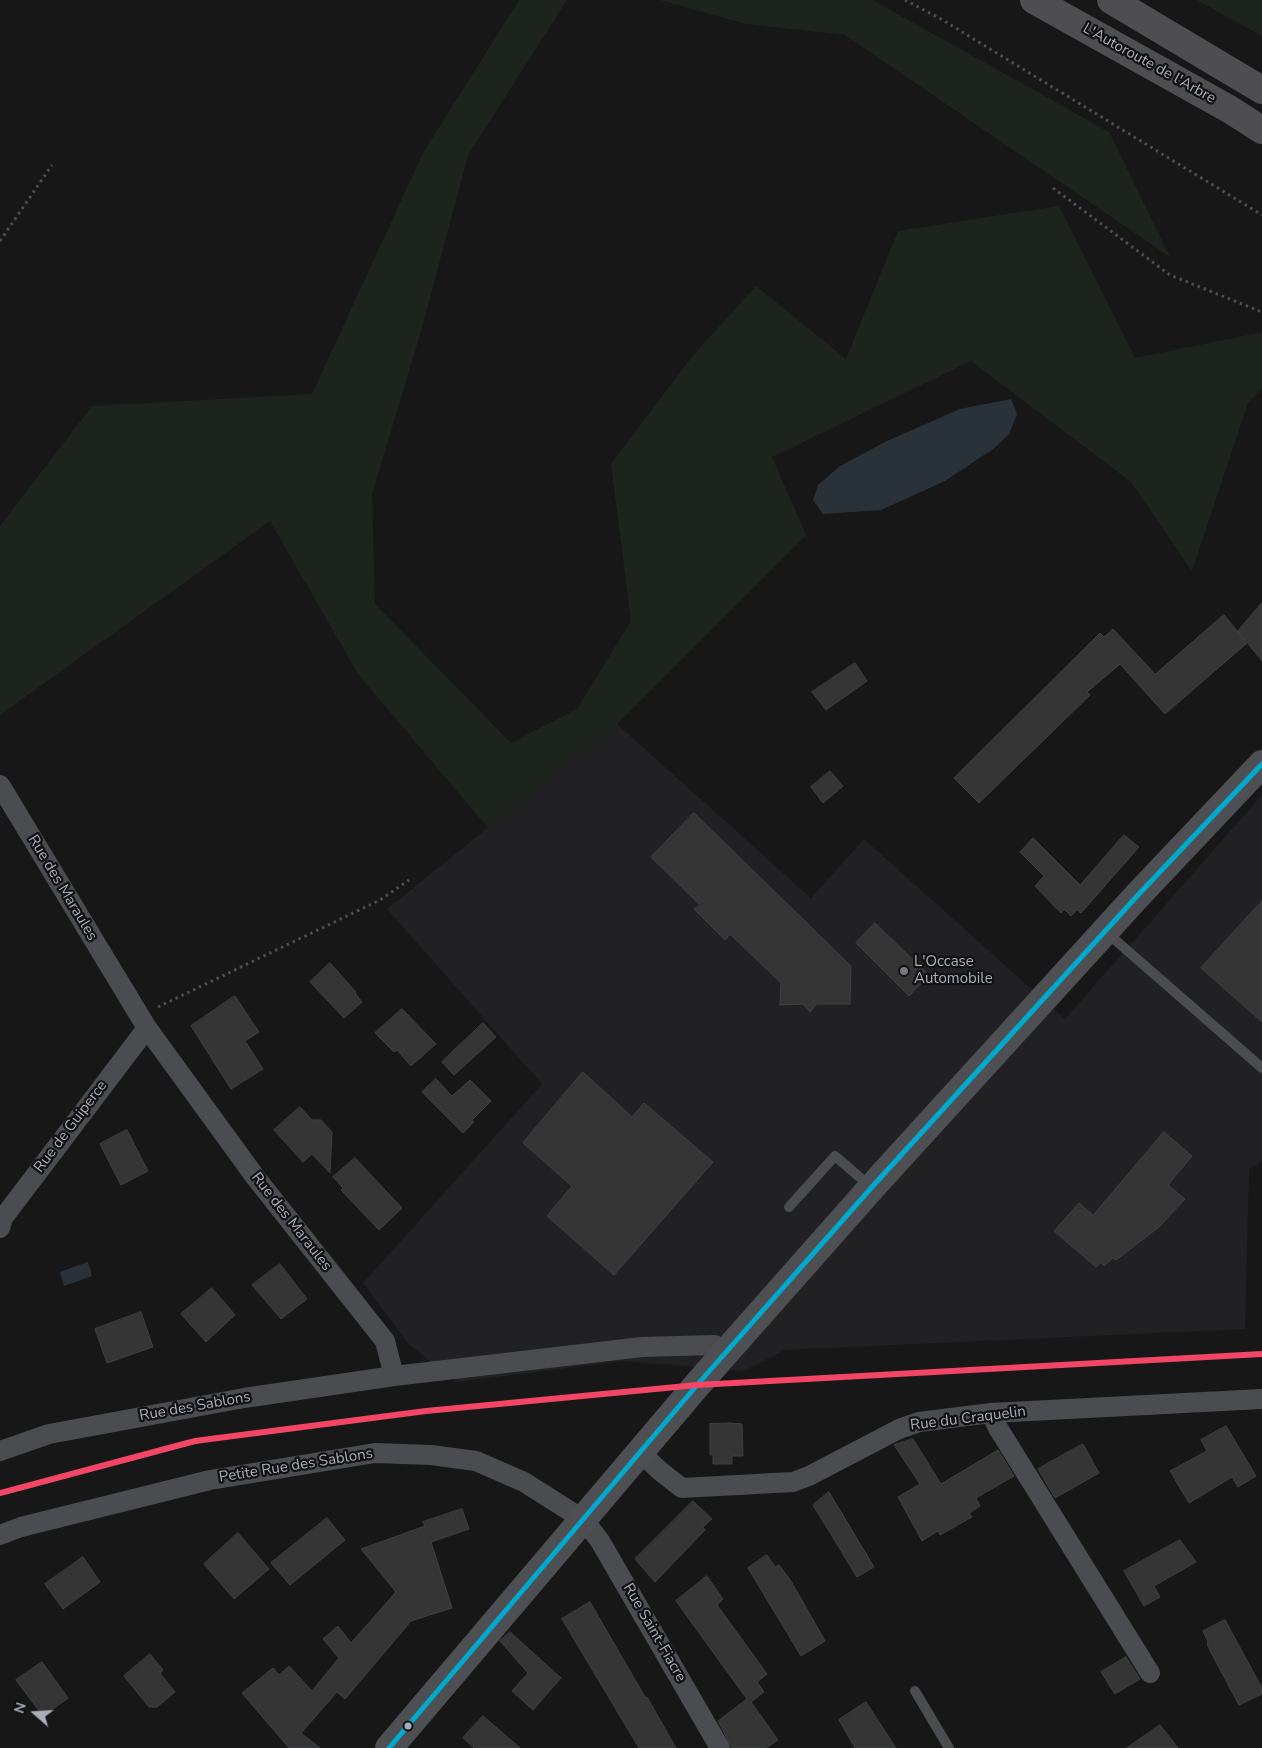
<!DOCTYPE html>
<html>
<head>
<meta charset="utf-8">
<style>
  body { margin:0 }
  #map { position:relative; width:1262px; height:1748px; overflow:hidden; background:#171717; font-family:"Nunito Sans",sans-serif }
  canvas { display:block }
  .north { position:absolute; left:10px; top:1688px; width:50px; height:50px; -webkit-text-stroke:4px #111113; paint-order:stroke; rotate:289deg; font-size:14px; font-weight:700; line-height:20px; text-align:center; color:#a8adb8 }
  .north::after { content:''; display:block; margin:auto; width:18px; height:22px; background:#a8adb8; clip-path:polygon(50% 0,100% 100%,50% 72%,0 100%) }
</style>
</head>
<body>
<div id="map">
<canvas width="1262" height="1748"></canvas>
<div class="north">N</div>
</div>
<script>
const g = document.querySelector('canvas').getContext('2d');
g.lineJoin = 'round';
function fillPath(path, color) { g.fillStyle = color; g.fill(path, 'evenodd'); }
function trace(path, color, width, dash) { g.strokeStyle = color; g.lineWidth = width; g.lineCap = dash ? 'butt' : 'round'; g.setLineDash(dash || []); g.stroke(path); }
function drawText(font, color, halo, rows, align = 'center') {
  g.font = font + ' "Nunito Sans",sans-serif'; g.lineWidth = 4.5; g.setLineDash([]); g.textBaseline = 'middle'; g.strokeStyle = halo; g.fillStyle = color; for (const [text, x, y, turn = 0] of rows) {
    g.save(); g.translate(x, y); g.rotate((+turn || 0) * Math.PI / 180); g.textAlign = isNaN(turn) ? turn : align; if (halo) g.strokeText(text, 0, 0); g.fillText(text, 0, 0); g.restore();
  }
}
fillPath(new Path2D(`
  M617,724l194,174 53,-59 201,180 197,-224v366l-13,8 -4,160 -460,21 -41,21 -120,-10 -169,21 -47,-39 -45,-60 179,-199 -155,-175z`), '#212123');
fillPath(new Path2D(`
  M519,0h48l-99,155 -47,176 -49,163 3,110 136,139 66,-34 54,-88 -20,-157 80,-106 65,-72 90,73 52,-128 161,-25 76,152 123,-25 4,1v55l-14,14 -56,168 -61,-89 -160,-121 -199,96 34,78 -189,189 -129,104 -130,-154 -88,-153 -270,194v-189l92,-120 220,-12 111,-241z
  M660,0h212l237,132 61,125 -325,-222 -99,-11z
  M1197,0h65v36z`), '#1d241e');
fillPath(new Path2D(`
  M1011,399l6,15 -8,20 -16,15 -48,32 -64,29 -58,4 -10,-14 5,-15 22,-19 47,-25 73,-32z
  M88,1262l4,14 -28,10 -4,-14z`), '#2a3239');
const building = new Path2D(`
  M1262,603v58l-24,-30z
  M1224,615l23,28 -82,71 -45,-50 -33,28 3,3 -111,108 -25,-25 146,-145 4,4 9,-8 42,45z
  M855,663l12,18 -41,29 -14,-18z
  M830,771l13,15 -20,17 -12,-16z
  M694,813l157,153 -1,38h-33l-7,8 -7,-8 -23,1 1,-22 -51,-49 -5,6 -31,-31 6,-4 -49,-48z
  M1124,835l15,12 -58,66 -4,-3 -6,6 -7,-7 -3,4 -26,-27 9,-10 -24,-24 13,-14 47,47z
  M1262,901v121l-61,-54z
  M875,923l54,52 -20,21 -53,-53z
  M330,963l26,29 -1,1 7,9 -18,16 -34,-36z
  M235,996l24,36 -14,9 18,28 -32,20 -40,-63z
  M402,1009l34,35 -25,22 -14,-16 -3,2 -19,-19z
  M483,1023l13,14 -42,38 -12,-13z
  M583,1072l49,45 12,-14 69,59 -99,113 -67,-59 25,-30 -49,-43z
  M436,1079l16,17 18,-16 21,21 -19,19 2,2 -11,11 -41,-41z
  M300,1107l12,13h9l11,12 -2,41 -18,-19 -9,8 -29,-32z
  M127,1130l21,41 -27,14 -21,-41z
  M1164,1132l28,24 -24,29 17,14 -26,28 -43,33 -3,-2 -9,8 -3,-4 -5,5 -42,-36 25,-28 14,12z
  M355,1158l47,50 -23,22 -38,-40 2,-2 -10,-11z
  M280,1264l27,35 -26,20 -29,-34z
  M212,1288l23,27 -29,27 -25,-28z
  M141,1312l12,35 -46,16 -12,-34z
  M730,1423l12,1 1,32h-11v8h-19v-9h-3v-31z
  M1226,1426l30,50 -18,11 -6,-10 -43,26 -19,-32 37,-20 -6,-11z
  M913,1439l28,45 57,-34 16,26 -38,22 4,8 -11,7 3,4 -32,18 -2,-4 -16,10 -24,-44 22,-13 -26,-39z
  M1083,1444l16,29 -44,25 -17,-29z
  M829,1492l45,75 -17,10 -44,-72z
  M693,1501l19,18 -9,8 2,3 -50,52 -20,-23z
  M462,1509l7,20 -38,13 21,66 -41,13 -66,78 -8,-7 -36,41 19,15h-31l-47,-55 31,-25 6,7 10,-9 23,25 27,-33 -16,-19 15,-13 13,17 45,-51 -35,-43 64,-23 -2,-4z
  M327,1518l18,22 -55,45 -19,-22z
  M238,1533l31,36 -35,30 -30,-35z
  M1180,1540l16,22 -42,24 6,11 -16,9 -20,-35z
  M767,1555l8,12 4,-2 12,16 34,60 -24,15 -53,-88z
  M83,1557l17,25 -37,27 -18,-25z
  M707,1576l16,23 -6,6 50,69 -10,8 7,10 -13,10 27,38 -12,8h-34l-14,-27 29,-22 -71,-98z
  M590,1602l55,95h2l29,51h-37l-77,-129z
  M1225,1620l37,68v6l-23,11 -32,-60 1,-3 -5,-11z
  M510,1632l51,46 -28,32 -21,-19 16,-18 -28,-32z
  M150,1654l13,16 -3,3 15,19 -18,15h-8l-25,-31z
  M1126,1657l14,22 -25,15 -14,-22z
  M42,1662l26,36 -25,18 -27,-36z
  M866,1702l30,46h-41l-16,-28z
  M483,1716l37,32h-46l-11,-10z
  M1160,1725l18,23h-51z`);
fillPath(building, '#353536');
trace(building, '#3f4043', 1);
trace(new Path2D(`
  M905,0l36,19 321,196
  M1053,188l117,87 92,37
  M0,241l52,-76
  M158,1007l222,-107 29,-20`), '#4d4e52', 3, [2.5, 4]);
trace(new Path2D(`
  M1106,932l156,136
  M789,1207l46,-51 36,31
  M915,1691l34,57`), '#4b4c50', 10);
trace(new Path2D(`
  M0,785l147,243 109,150 129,163 9,35
  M0,1228l3,-10 144,-190
  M991,1413l7,15 152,245
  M0,1451l49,-17 195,-36 150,-22 248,-29 72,-2 15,5
  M641,1453l18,17 23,18 111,-6 16,-6 90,-47 20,-7 72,-9 271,-14
  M0,1535l21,-8 189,-47 165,-27 56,2 45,6 48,21 60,38 16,21 120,207`), '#4b4c50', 20);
trace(new Path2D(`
  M389,1748l308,-363 175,-198 266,-292 124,-131`), '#4d4f52', 28);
trace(new Path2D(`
  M1034,0l195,109 33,21
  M1111,0l151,90`), '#4e4e51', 28);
trace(new Path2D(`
  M389,1748l308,-363 175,-198 266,-292 124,-131`), '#00a9ce', 5);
trace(new Path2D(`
  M0,1493l195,-52 231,-30 271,-26 565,-31`), '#f34667', 6);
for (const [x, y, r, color] of [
  [904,971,5,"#757880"],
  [408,1726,4.5,"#a8adb8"]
]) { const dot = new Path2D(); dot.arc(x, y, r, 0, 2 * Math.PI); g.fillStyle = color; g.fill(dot); trace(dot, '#111113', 2); }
drawText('15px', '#a8adb8', '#111113', [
  ["L'Autoroute de l'Arbre",1149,64,29],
  ["Rue des Maraules",62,888,59],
  ["Rue de Guiperce",71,1127,-53],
  ["Rue des Maraules",291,1222,52],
  ["Rue des Sablons",195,1407,-10],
  ["Rue du Craquelin",968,1419,-7],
  ["Petite Rue des Sablons",296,1466,-9],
  ["Rue Saint-Fiacre",654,1633,60]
]);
drawText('15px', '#a8adb8', '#111113', [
  ["L'Occase",914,962],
  ["Automobile",914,979]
], 'left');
</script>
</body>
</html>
